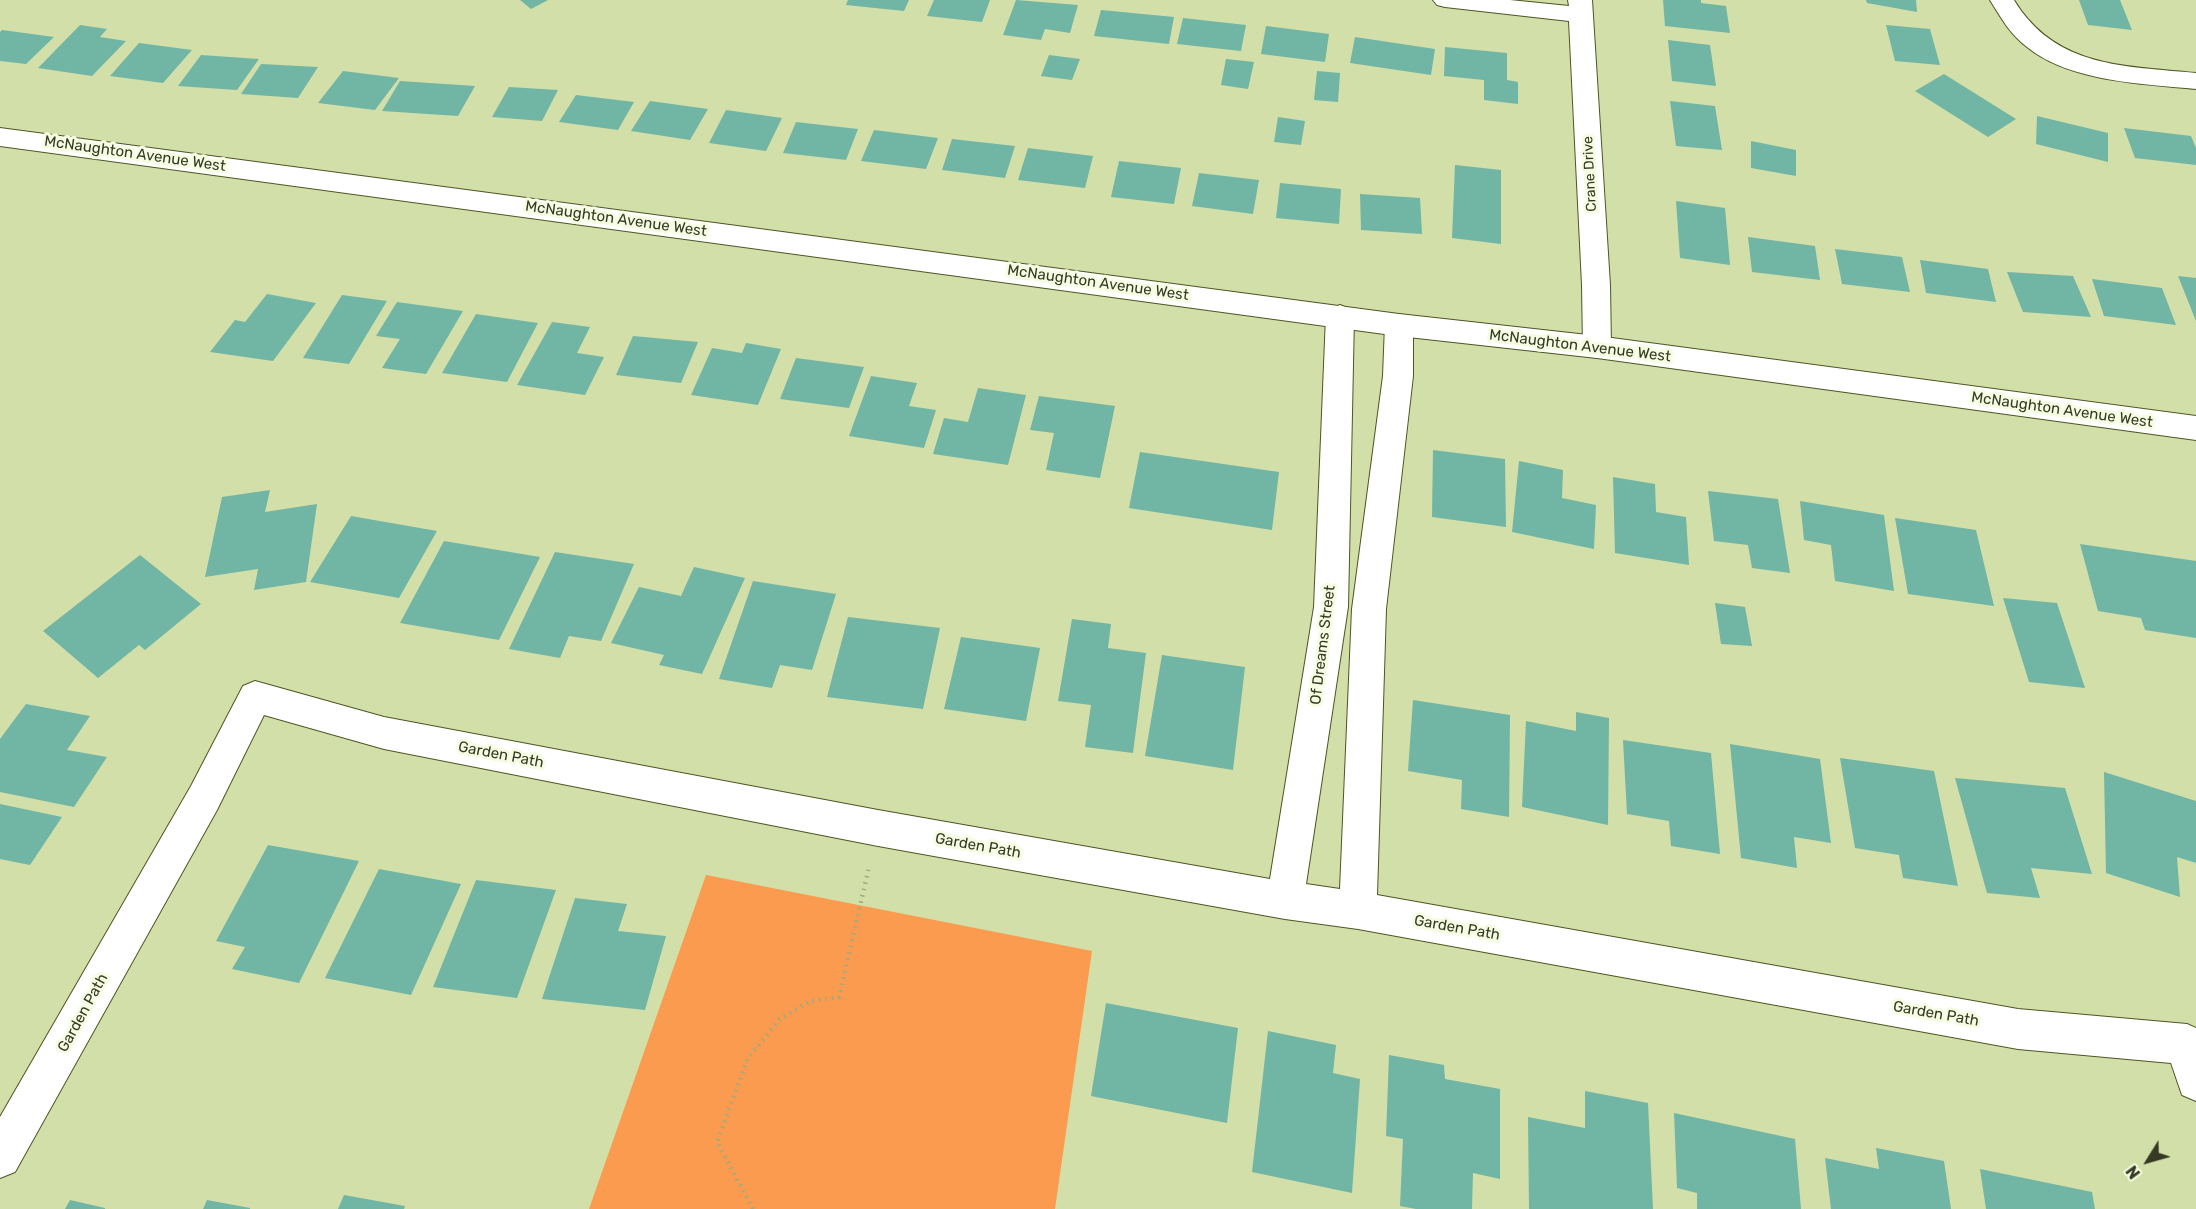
<!DOCTYPE html>
<html>
<head>
<meta charset="utf-8">
<style>
  body { margin:0 }
  #map { position:relative; width:2196px; height:1209px; overflow:hidden; background:#d3dfa8; font-family:Rubik,sans-serif }
  canvas { display:block }
  .north { position:absolute; left:2118px; top:1131px; width:60px; height:60px; -webkit-text-stroke:4px #f6fce1; paint-order:stroke; rotate:233deg; font-size:16px; font-weight:700; line-height:24px; text-align:center; color:#363a24 }
  .north::after { content:''; display:block; margin:auto; width:21px; height:27px; background:#363a24; clip-path:polygon(50% 0,100% 100%,50% 72%,0 100%) }
</style>
</head>
<body>
<div id="map">
<canvas width="2196" height="1209"></canvas>
<div class="north">N</div>
</div>
<script>
const g = document.querySelector('canvas').getContext('2d');
g.lineJoin = 'round';
function fillPath(path, color) { g.fillStyle = color; g.fill(path, 'evenodd'); }
function trace(path, color, width, dash) { g.strokeStyle = color; g.lineWidth = width; g.lineCap = dash ? 'butt' : 'round'; g.setLineDash(dash || []); g.stroke(path); }
function drawText(font, color, halo, rows, align = 'center') {
  g.font = font + ' Rubik,sans-serif'; g.lineWidth = 6; g.setLineDash([]); g.textBaseline = 'middle'; g.strokeStyle = halo; g.fillStyle = color; for (const [text, x, y, turn = 0] of rows) {
    g.save(); g.translate(x, y); g.rotate((+turn || 0) * Math.PI / 180); g.textAlign = isNaN(turn) ? turn : align; if (halo) g.strokeText(text, 0, 0); g.fillText(text, 0, 0); g.restore();
  }
}
fillPath(new Path2D(`
  M706,875l386,76 -37,258h-466z`), '#fa9b4f');
fillPath(new Path2D(`
  M520,0h28l-17,9z
  M848,0h61l-5,11 -58,-6z
  M934,0h56l-8,22 -55,-6z
  M1016,0l62,5 -8,28 -25,-4 -4,11 -38,-5z
  M1663,0h38v3l25,3 4,27 -65,-7z
  M1866,0h50l1,12 -50,-9z
  M2079,0h41l12,30 -44,-5z
  M1101,10l73,7 -5,27 -75,-8z
  M1183,18l63,7 -5,26 -64,-7z
  M80,25l27,4 -7,8 26,4 -34,35 -54,-8z
  M1886,25l44,4 10,36 -45,-4z
  M1266,26l63,8 -4,28 -64,-8z
  M2,30l52,7 -28,27 -26,-3v-29z
  M1355,37l80,12 -4,26 -81,-12z
  M1668,40l42,5 6,41 -44,-5z
  M139,43l53,7 -29,33 -53,-7z
  M1445,47l62,6v27l11,2v22l-34,-4v-20l-40,-4z
  M201,55l58,4 -22,31 -59,-4z
  M1049,55l31,4 -8,21 -31,-4z
  M1226,59l28,3 -6,27 -27,-4z
  M261,64l57,3 -20,31 -57,-4z
  M343,71l56,7 -24,32 -57,-7z
  M1317,71l23,2 -2,29 -24,-2z
  M1944,74l72,45 -28,18 -73,-46z
  M400,81l75,5 -17,30 -76,-5z
  M509,87l49,3 -16,31 -50,-4z
  M576,95l58,7 -16,28 -59,-8z
  M650,101l58,8 -18,31 -59,-9z
  M1670,101l45,5 7,44 -46,-4z
  M726,110l56,8 -16,33 -57,-8z
  M2037,116l71,17v29l-72,-18z
  M1278,117l27,4 -4,24 -27,-3z
  M796,122l62,7 -12,31 -63,-7z
  M2124,128l67,8 5,12v17l-61,-7z
  M874,130l64,8 -12,31 -65,-8z
  M952,139l63,7 -10,32 -63,-8z
  M1751,141l45,9v26l-45,-8z
  M1028,148l65,8 -8,32 -67,-8z
  M1119,161l62,7 -7,36 -63,-7z
  M1455,165l46,5v74l-49,-6z
  M1199,173l60,7 -6,34 -61,-8z
  M1280,183l61,6 -2,35 -63,-6z
  M1360,194l60,4 2,36 -61,-4z
  M1676,201l49,7 5,57 -50,-7z
  M1748,237l67,9 5,34 -68,-8z
  M1835,249l67,8 8,35 -68,-8z
  M1920,260l68,9 8,33 -70,-9z
  M2007,272l66,4 18,41 -68,-5z
  M2178,276l18,2v43z
  M2092,279l70,9 14,37 -72,-9z
  M267,294l49,9 -43,58 -63,-9 25,-32 10,2z
  M342,295l45,6 -38,63 -46,-6z
  M397,302l66,9 -37,63 -44,-6 18,-29 -24,-3z
  M476,314l62,9 -31,59 -65,-9z
  M552,322l38,5 -13,26 27,4 -19,38 -68,-10z
  M633,336l65,6 -17,41 -65,-8z
  M746,343l35,6 -23,56 -67,-10 21,-47 30,5z
  M796,358l68,9 -15,41 -69,-9z
  M871,376l46,7 -8,23 27,4 -12,38 -75,-12z
  M978,388l48,7 -18,70 -75,-11 11,-36 24,4z
  M1039,396l76,10 -15,72 -54,-8 8,-37 -24,-3z
  M1433,450l72,9 1,68 -74,-10z
  M1140,452l139,20 -7,58 -143,-22z
  M1519,461l44,9 -1,28 34,7 -2,44 -82,-17z
  M1613,477l42,7 1,28 30,5 3,48 -74,-12z
  M270,490l-5,22 52,-8 -11,78 -52,8 4,-21 -53,8 17,-80z
  M1708,491l70,8 12,74 -38,-5 -4,-23 -34,-4z
  M1800,501l84,14 10,76 -59,-10 -4,-36 -27,-5z
  M351,516l86,15 -38,67 -89,-16z
  M1895,518l81,12 18,76 -86,-12z
  M444,541l96,16 -41,83 -99,-17z
  M2080,544l116,17v77l-51,-8 -4,-12 -43,-7z
  M555,552l79,12 -33,77 -32,-5 -9,22 -51,-9z
  M140,555l61,49 -56,46 -6,-5 -41,33 -55,-47z
  M694,567l51,11 -43,96 -43,-9 5,-10 -53,-12 28,-56 42,9z
  M753,581l83,13 -24,76 -32,-5 -8,23 -53,-9z
  M2003,598l54,5 28,85 -56,-6z
  M1715,603l30,4 7,39 -31,-2z
  M848,617l92,11 -17,81 -96,-12z
  M1072,619l39,5 -3,24 38,5 -13,100 -48,-6 6,-42 -33,-4z
  M961,637l79,11 -14,73 -82,-12z
  M1162,655l83,12 -12,103 -88,-14z
  M1413,700l97,15 -1,102 -48,-8 1,-29 -54,-9z
  M26,704l64,12 -23,34 40,7 -33,50 -74,-15v-53z
  M1576,712l33,6 -1,107 -86,-18 4,-86 50,10z
  M1623,740l88,13 9,101 -49,-8 -2,-25 -42,-7z
  M1730,744l90,15 11,84 -37,-6 3,31 -56,-10z
  M1840,758l94,13 24,115 -55,-8 -4,-23 -44,-7z
  M2104,772l92,29v62l-19,-6 3,40 -74,-24z
  M1955,778l110,10 27,86 -61,-6 9,30 -53,-5z
  M0,804l62,13 -32,48 -30,-6z
  M268,845l91,16 -60,122 -67,-14 13,-22 -29,-6z
  M379,869l82,15 -50,111 -86,-17z
  M476,880l80,10 -39,108 -84,-11z
  M575,898l52,6 -9,27 48,5 -21,74 -103,-11z
  M1106,1003l132,25 -11,95 -136,-27z
  M1268,1031l68,14 -3,28 27,6 -8,114 -100,-21z
  M1389,1055l55,10 1,14 55,10v90l-27,-6 -1,36h-56l-16,-3 3,-67 -17,-3z
  M1585,1091l63,12 5,106h-124l-1,-92 57,11z
  M1674,1113l121,26 6,70h-104v-16l-20,-5z
  M1876,1148l68,13 7,48h-120l-6,-51 54,11z
  M1980,1169l112,23 3,17h-109z
  M344,1195l61,11 -1,3h-66z
  M70,1200l35,8v1h-40z
  M207,1200l43,8v1h-47z`), '#71b5a5');
const minor = new Path2D(`
  M1433,0h77l59,6 -1,-6h24l18,285 1,62 -4,8 -10,3 -10,-3 -4,-8 -1,-62 -13,-264 -124,-14 -8,-2z
  M1990,0h24c41,68 111,66 182,73v16c-52,-5 -126,-7 -169,-42 -17,-13 -26,-29 -37,-47z
  M1340,305l10,4 4,7 -6,291 -42,277 34,5 12,-280 31,-233 2,-51 4,-8 10,-3 10,3 4,8v51l-27,233 -9,286 641,114 169,15 9,4v73l-14,-6 -11,-32 -153,-14 -660,-120 -73,-10 -407,-73 -494,-97 -120,-34 -47,95 -202,362 -15,6v-61l191,-331 52,-100 12,-5 129,36 494,93 392,69 44,-272 12,-291 4,-7z`);
const secondary = new Path2D(`
  M0,128l1399,186 198,22 599,80v24l-599,-82 -198,-22 -1399,-190z`);
trace(minor, '#4d5623', 2);
trace(secondary, '#4d5623', 2);
trace(new Path2D(`
  M753,1209l-36,-67 31,-84 32,-39 30,-18 29,-4 30,-130`), '#a0aa7d', 4.5, [1.5, 5]);
fillPath(minor, '#fff');
fillPath(secondary, '#fff');
drawText('14px', '#363a24', '#f6fce1', [
  ["Crane Drive",1590,174,-93]
]);
drawText('15px', '#363a24', '#f6fce1', [
  ["McNaughton Avenue West",135,154,8],
  ["McNaughton Avenue West",616,219,8],
  ["McNaughton Avenue West",1098,283,8],
  ["McNaughton Avenue West",1580,346,7],
  ["McNaughton Avenue West",2062,410,8],
  ["Of Dreams Street",1323,645,-83],
  ["Garden Path",501,755,11],
  ["Garden Path",978,846,10],
  ["Garden Path",1457,928,10],
  ["Garden Path",83,1013,-61],
  ["Garden Path",1936,1014,10]
]);
</script>
</body>
</html>
